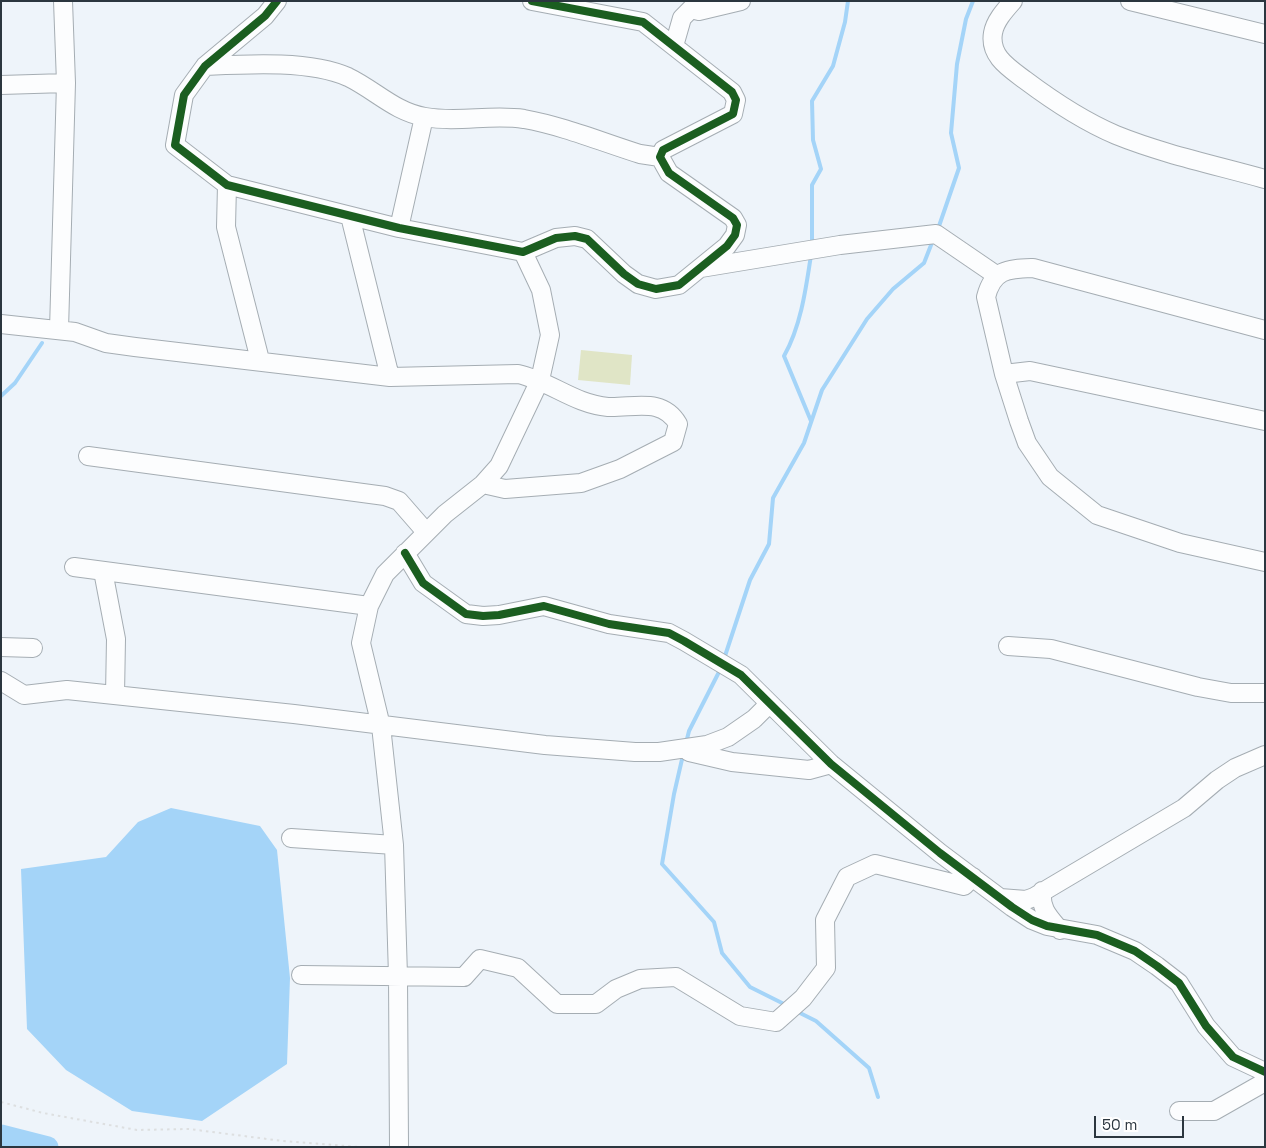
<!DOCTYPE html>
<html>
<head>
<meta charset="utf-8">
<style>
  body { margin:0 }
  #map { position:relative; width:1266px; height:1148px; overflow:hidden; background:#eef4fa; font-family:"Space Grotesk",sans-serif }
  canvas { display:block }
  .frame { position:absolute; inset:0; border:2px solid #2b363f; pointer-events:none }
  .scale { position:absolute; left:1094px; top:1116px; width:90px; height:22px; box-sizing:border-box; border:2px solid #2b363f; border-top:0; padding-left:6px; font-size:15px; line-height:18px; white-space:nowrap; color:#2b363f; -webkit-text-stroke:4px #fff; paint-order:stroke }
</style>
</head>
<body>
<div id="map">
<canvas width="1266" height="1148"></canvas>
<div class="frame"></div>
<div class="scale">50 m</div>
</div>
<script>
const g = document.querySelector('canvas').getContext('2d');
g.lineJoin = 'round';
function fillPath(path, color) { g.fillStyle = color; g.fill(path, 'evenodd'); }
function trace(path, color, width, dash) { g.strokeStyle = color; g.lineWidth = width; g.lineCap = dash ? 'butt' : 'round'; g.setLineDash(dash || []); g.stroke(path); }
fillPath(new Path2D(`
  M581,350l51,5 -2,30 -52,-5z`), '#e0e5c6');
fillPath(new Path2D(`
  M171,808l89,18 17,24 13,128 -3,86 -85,57 -70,-10 -66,-41 -39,-41 -6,-160 85,-12 32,-35z`), '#a4d4f8');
trace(new Path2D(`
  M938,229l21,-61 -8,-35 6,-69 9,-45 7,-18
  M812,245v-60l9,-16 -8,-29 -1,-39 21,-35 12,-44 3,-21
  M811,255c-5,33 -10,71 -27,101l27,65
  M1,396l14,-13 27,-40
  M724,659l26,-79 19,-36 4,-46 31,-55 18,-53 45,-71 26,-30 31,-26 9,-23
  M686,743l3,-12 32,-63
  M683,755l-9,39 -12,70 52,58 8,31 28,34 38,19
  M796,1011l20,10 53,47 9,29`), '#a4d4f8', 4);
trace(new Path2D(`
  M1,1135l47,12`), '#a4d4f8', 21);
const minor = new Path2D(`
  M277,1l-12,15 -60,50 -21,29 -9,50 52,40 172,43 124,24 33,-14 19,-2 12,3 37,35 14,10 18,5 23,-4 48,-39 8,-11 2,-10 -4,-7 -64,-45 -9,-16 3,-7 70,-36 3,-14 -4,-8 -89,-70 -111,-21
  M1013,1c-8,9 -18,20 -20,32 -4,23 16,35 32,47 28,21 58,41 91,55 47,19 99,30 149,44
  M1130,1l135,33
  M691,9l8,2 42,-10
  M674,46l8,-28 17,-17
  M205,66c41,-2 105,-6 143,11 27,13 47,35 77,40 33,6 66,-3 99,2 39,7 78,23 116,35l20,3
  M1,85l65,-2
  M227,185l-1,42 34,133
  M350,216l40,161
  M399,228l25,-111
  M701,268l139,-23 96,-11 60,41
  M1,324l74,8 31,11 29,4 255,30 128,-3c32,7 56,30 90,33 27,1 54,-10 70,17l-5,18 -53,27 -39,14 -76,6 -22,-5
  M59,330l7,-247 -3,-82
  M1265,330l-232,-62c-25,1 -40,1 -47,29l18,77 15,47 8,22 23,34 47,38 83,28 85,19
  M1004,374l26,-3 235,50
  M88,456l297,40 14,5 27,31
  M405,553l18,30 43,31 17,2 16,-1 45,-9 65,18 60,9 15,8 57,34 90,89 109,89 72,54 20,13 15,6 50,9 38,16 22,15 22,17 27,43 27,31 32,15
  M74,567l295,39
  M103,571l13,68 -1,56
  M1008,646l43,3 147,38 33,6h34
  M1,647l32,1
  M1,681l23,14 43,-5 227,24 251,31 90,7h24l48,-7 21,-8 26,-18 15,-15
  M689,752l43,10 77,8 22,-6
  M291,838l103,7
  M1042,891c-2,18 7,26 18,39
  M1000,898l26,2 8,-3 150,-89 33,-28 18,-12 30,-13
  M301,975l163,2 16,-18 38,9 39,36h39l20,-15 24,-10 36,-2 64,39 36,6 27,-24 23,-30 -1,-48 22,-43 28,-13 89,22 9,-9
  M1179,1111h35l51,-29
  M399,1147l-1,-171 -4,-131 -13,-119 -20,-83 8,-37 16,-32 60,-60 38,-30 16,-18 41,-86 10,-45 -9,-45 -18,-38`);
trace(minor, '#a5adb3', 20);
trace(new Path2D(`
  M1,1102l42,11 94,17 52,-1 94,12 76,6`), '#dddfe0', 2, [2.5, 4]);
trace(minor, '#fcfdfe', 18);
trace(new Path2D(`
  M277,1l-12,15 -60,50 -21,29 -9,50 52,40 172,43 124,24 33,-14 19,-2 12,3 37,35 14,10 18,5 23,-4 48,-39 8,-11 2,-10 -4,-7 -64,-45 -9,-16 3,-7 70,-36 3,-14 -4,-8 -89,-70 -111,-21
  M405,553l18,30 43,31 17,2 16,-1 45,-9 65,18 60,9 15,8 57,34 90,89 109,89 72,54 20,13 15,6 50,9 38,16 22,15 22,17 27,43 27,31 32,15`), '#1b5e20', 8);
</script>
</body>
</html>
